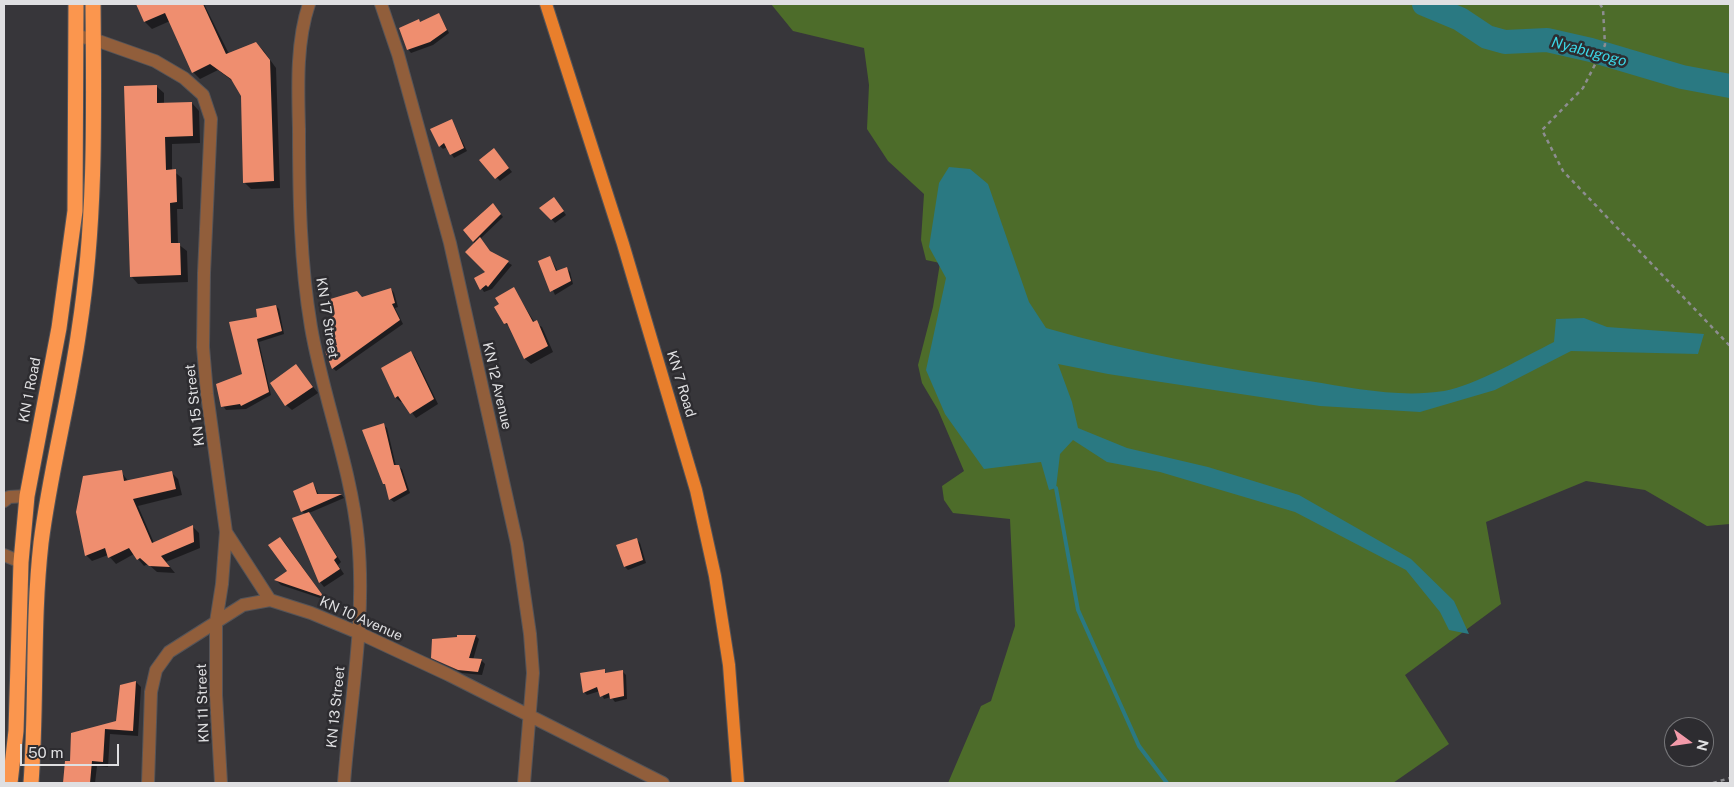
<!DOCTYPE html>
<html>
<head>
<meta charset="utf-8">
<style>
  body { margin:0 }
  #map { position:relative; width:1734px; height:787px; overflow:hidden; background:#37363a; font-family:"Public Sans",sans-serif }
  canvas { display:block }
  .frame { position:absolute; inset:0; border:5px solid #dfdfe1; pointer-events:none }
  .north { position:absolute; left:1664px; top:717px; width:50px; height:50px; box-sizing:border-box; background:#2d2c30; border:1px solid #747477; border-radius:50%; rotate:104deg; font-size:14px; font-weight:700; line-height:20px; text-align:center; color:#dfdfe1 }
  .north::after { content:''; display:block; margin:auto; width:18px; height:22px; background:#f39aa9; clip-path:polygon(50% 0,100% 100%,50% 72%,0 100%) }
  .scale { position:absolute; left:20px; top:744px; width:99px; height:22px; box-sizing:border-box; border:2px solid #dfdfe1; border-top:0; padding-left:6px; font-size:15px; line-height:18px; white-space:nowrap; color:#dfdfe1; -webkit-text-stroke:4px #2d2c30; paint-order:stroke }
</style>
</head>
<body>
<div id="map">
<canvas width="1734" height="787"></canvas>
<div class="frame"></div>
<div class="north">N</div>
<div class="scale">50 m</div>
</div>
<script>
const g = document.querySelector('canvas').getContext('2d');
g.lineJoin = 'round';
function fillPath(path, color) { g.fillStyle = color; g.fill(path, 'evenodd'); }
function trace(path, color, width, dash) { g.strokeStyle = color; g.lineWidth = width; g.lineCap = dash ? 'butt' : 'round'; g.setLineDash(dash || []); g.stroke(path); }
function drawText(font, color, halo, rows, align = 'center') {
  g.font = font + ' "Public Sans",sans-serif'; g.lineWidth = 5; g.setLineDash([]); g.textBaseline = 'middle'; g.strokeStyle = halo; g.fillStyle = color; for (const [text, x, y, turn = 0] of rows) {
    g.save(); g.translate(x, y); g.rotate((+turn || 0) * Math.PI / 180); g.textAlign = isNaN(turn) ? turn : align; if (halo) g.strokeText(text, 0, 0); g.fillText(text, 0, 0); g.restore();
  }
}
fillPath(new Path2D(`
  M771,4h959v520l-23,2 -62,-36 -59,-9 -100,41 15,82 -96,71 44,69 -56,39h-445l33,-77 10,-5 24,-75 -5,-107 -57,-6 -9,-13 -2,-14 22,-15 -26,-61 -16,-27 -4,-18 15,-58 7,-44 -14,-3 -5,-20 3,-46 -36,-33 -21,-32 2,-44 -5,-37 -71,-17z`), '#4d6c2a');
fillPath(new Path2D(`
  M949,167l21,2 18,15 41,118 17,26c86,25 174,40 263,53 44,7 90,17 135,10 30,-5 82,-35 110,-49l2,-23 28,-1 23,9 97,7 -6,20 -127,-3 -76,39 -75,22 -100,-6 -212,-32 -50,-10 14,38 6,26 49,20 81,19 91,28 112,64 43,42 15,33 -20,-4 -9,-18 -34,-42 -111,-58 -135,-40 -53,-10 -34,-22 -13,14 -4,34 -7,2 -8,-28 -57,7 -39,-55 -19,-44 20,-92 -17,-31 10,-64z`), '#2a7982');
fillPath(new Path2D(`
  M138,4h66l25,50 27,-11 7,7 13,18 4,120 -29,1 -7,-7 -2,-86 -8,-14 -16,-12 -18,9 -7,-7 -23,-51 -18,8 -7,-7z
  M439,14l10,19 -16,12 -22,8 -3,-4 13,-26z
  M156,86l8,7v11l28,-1 7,8 1,32 -28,1v26l10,8 1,31h-6l1,35 9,7 1,31 -50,2 -7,-8z
  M452,121l15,30 -13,7 -7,-11 -4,2 -3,-3z
  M497,153l15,19 -12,9 -20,-21z
  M554,198l12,17 -11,8 -14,-15z
  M493,204l10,13 -23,22 11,14 21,12 -20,24 -8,3 -8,-13 11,-7 -14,-31z
  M550,257l8,15 8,-4 4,4 3,12 -18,11 -15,-33z
  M513,288l22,35 7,4 11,25 -22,12 -6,-5 -14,-31 -6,-5 -4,-19z
  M391,289l3,4 4,14 -3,1 8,16 -67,47 -3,-3 6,-22 23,-47z
  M276,306l3,3 5,25 -25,8 12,53 -25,14 -20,1 -3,-4 21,-31 14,-57z
  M411,352l4,5 23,47 -22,14 -13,-17 -2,1 -5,-4 -14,-29z
  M296,365l22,28 -26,17 -6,-5z
  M383,425l4,3 9,38 6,3 8,24 -16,9 -4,-3 -3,-13z
  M121,472l8,10 43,-9 6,6 4,16 -44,11 16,37 39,-16 6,6 1,15 -34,14 9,11 -18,-1 -9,-8 -4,2 -10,-12 -18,10 -8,-9 -16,6 -6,-6z
  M313,483l6,12h23l2,3 -35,15 32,49 -3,3 6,9 -20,13 -4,-5 -15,-68 -3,-3z
  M280,538l5,5 41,57 -45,-15 -5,-5 13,-9z
  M637,540l3,3 6,20 -18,7 -3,-3z
  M476,636l3,3 -6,21h8l4,4 -3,11 -20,-2 -29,-16z
  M604,671l3,3 16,-2 3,3 1,24 -12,3 -4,-5 -7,2 -4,-8 -13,4 -3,-3z
  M136,682l5,5 -3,49 -28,-2 -2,33 -11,-1 -2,17h-31l2,-21 5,1 1,-29 45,-12z`), '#0007');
trace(new Path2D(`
  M1056,488l22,122 61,136 28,37`), '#2a7982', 4);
trace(new Path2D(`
  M1424,4l36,15 27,18 18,5 42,-2 44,10 91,27 48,9`), '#2a7982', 24);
fillPath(new Path2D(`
  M136,4h67l23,50 30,-12 14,18 4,121 -31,2 -2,-87 -10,-17 -21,-15 -18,9 -27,-60 -21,9z
  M439,13l8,17 -17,12 -23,8 -8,-22 20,-9 1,3z
  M157,85v18l35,-1 1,34 -28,1 1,33 10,-1 1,33 -7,1 1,40h9l1,32 -51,2 -6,-191z
  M452,119l12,29 -14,7 -6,-12 -5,4 -9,-18z
  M494,148l15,20 -14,11 -16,-19z
  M554,197l10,14 -13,9 -12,-12z
  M493,203l8,11 -28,28 -10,-12z
  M480,237l10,14 19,10 -21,26 -2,-2 -6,5 -6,-12 11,-6 -20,-20z
  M550,256l6,15 11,-4 4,14 -21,11 -12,-31z
  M514,287l19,35 4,-2 11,26 -24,13 -17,-36 -3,1 -10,-17 5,-3 -4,-6z
  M391,288l4,15 -3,1 8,16 -68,49 -7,-18 12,-6 -8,-27 5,-2 -7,-16 30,-9 5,6z
  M276,305l6,26 -25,8 12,53 -28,14 -1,-2 -19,3 -5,-23 26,-10 -13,-52 28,-5 -1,-8z
  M411,351l23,48 -24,15 -12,-18 -3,2 -14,-30z
  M296,364l17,23 -28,19 -15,-23z
  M384,423l10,42h5l8,25 -18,10 -4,-16h-2l-21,-54z
  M122,470l2,11 48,-10 4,18 -43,10 19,44 41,-18 1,17 -33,14 9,11 -21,-1 -9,-8 -3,2 -8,-12 -21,10 -3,-10 -20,8 -9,-44 7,-36z
  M313,482l4,12h25l-41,18 -8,-21z
  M309,512l28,45 -3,3 6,9 -21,14 -27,-65z
  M280,537l44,60 -50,-17 13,-9 -19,-26z
  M637,538l6,22 -19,7 -8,-22z
  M457,635h19l-7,23 13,1 -4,13 -20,-2 -27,-12 1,-19 25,-2z
  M605,669v4l18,-3 1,26 -14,3 -1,-6 -9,4 -3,-10 -14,6 -3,-20z
  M136,681l-3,50 -28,-2 -2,33 -11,-1 -2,22h-27l2,-22h5l1,-28 45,-12 4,-36z`), '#ef8e6f');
const minor = new Path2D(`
  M309,4c-13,38 -11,85 -10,125 0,66 1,133 12,198 12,71 40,140 47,212 8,82 -8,163 -14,244
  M381,4l17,50 52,189 67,301 13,90 3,39 -9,110
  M76,36l17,3 62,22 29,17 19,17 8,24 -7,154 -1,74 4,47 19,138 -4,52 -6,38v73l5,88
  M4,501l5,-4 18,-1
  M226,532l44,68
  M4,555l17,7
  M148,783l3,-91 5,-22 13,-18 74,-47 27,-5 41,13 48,20 90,42 214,108`);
const major = new Path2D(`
  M546,4l77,240 73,246 19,86 14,89 9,118`);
const highway = new Path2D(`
  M10,783l6,-52 5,-169 6,-66 32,-168 16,-117 1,-207
  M31,783c6,-80 1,-160 10,-240 9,-72 28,-141 38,-213 17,-109 15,-217 14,-326`);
trace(minor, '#555458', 14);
trace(major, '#555458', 14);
trace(highway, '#555458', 17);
trace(new Path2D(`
  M1600,4l3,5 2,36 -22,43 -41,42 21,41 167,175
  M1713,783l17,-5`), '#8d8d90', 2.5, [4, 4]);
trace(minor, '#915e3b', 12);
trace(major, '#e97f2c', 12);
trace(highway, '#fb964e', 15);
drawText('14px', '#dfdfe1', '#2d2c30', [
  ["KN 17 Street",327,318,81],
  ["KN 7 Road",681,384,73],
  ["KN 12 Avenue",497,386,77],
  ["KN 1 Road",30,390,-79],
  ["KN 15 Street",195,405,-97],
  ["KN 10 Avenue",361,619,24],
  ["KN 11 Street",203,703,-92],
  ["KN 13 Street",336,707,-84]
]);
drawText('italic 15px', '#3cd7e6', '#2d2c30', [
  ["Nyabugogo",1589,52,15]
]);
</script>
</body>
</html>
